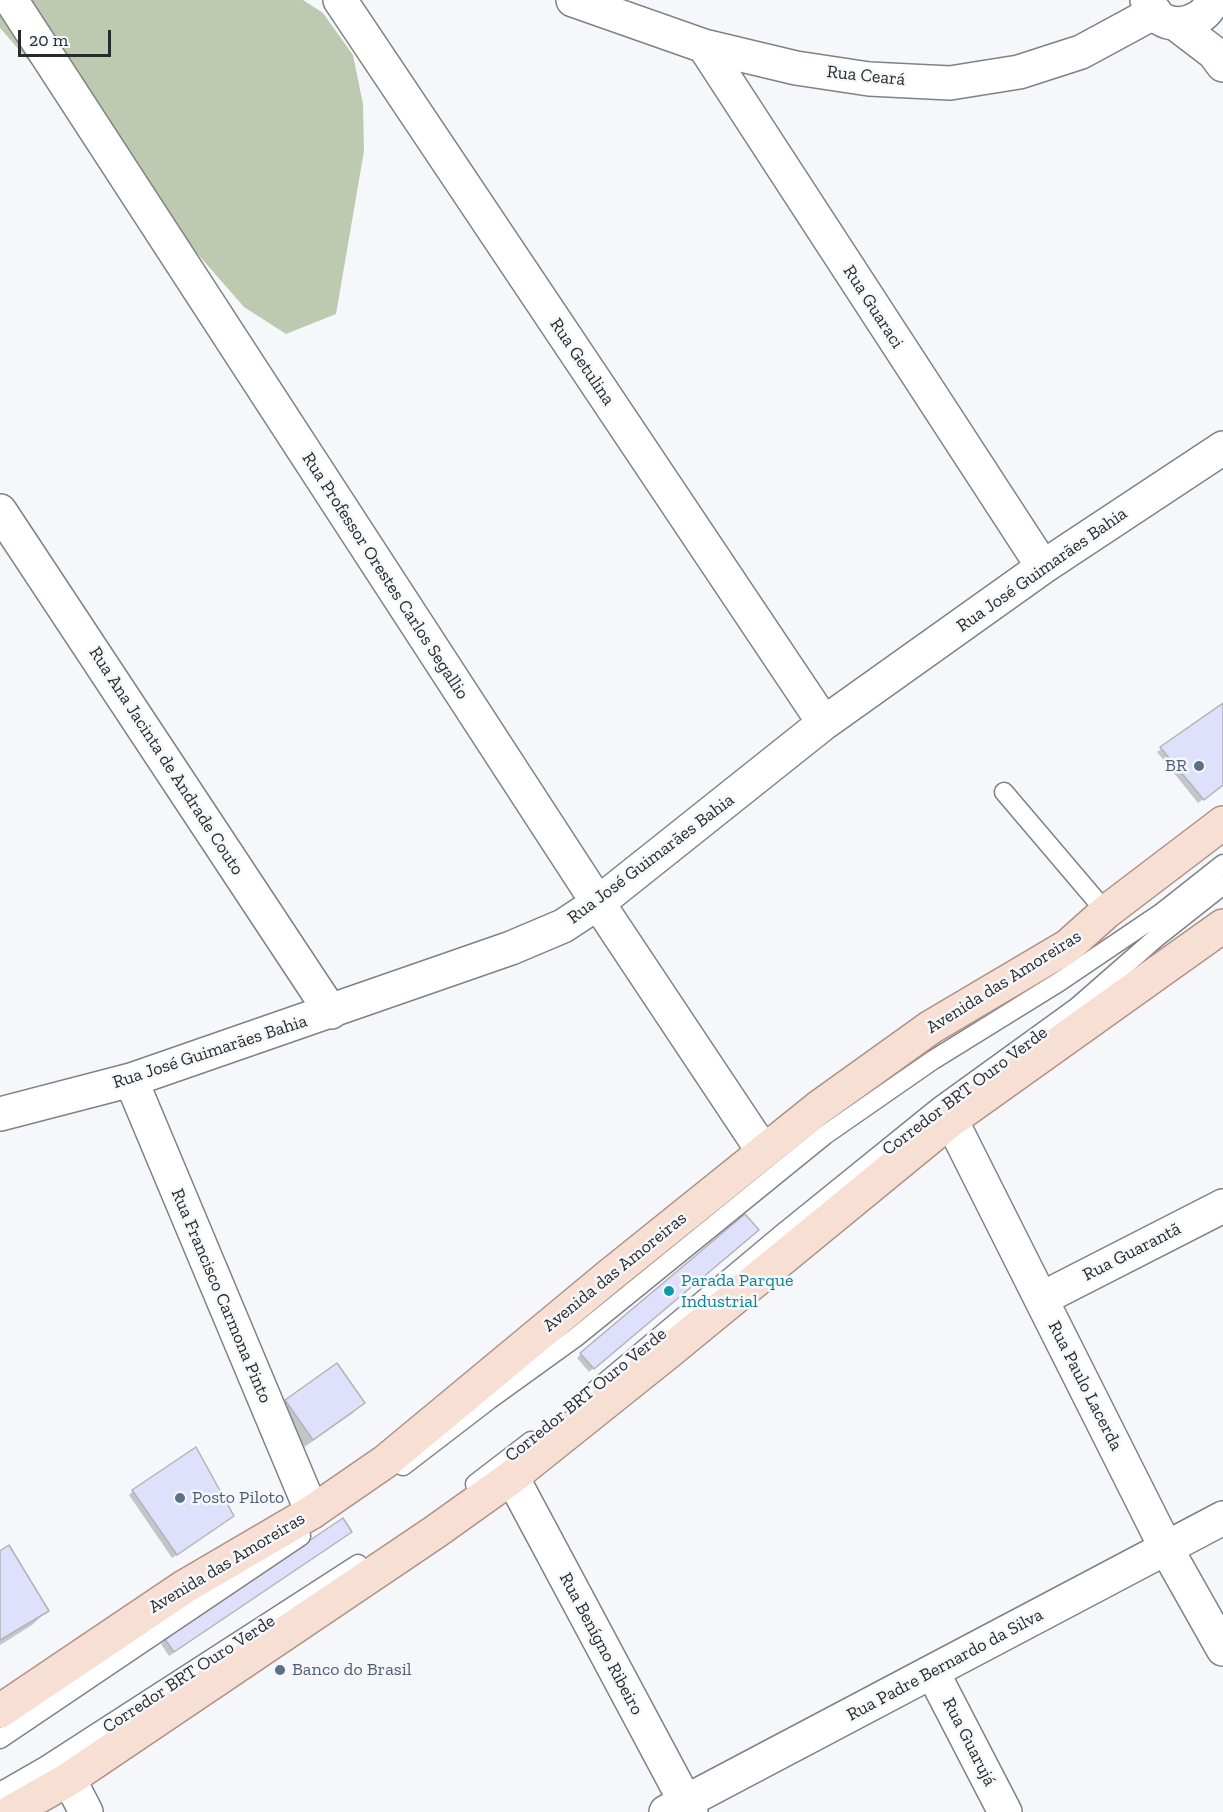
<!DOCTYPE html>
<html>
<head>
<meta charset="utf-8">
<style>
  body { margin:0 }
  #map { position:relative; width:1223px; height:1812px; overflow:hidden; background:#f6f7fb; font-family:"Zilla Slab",serif }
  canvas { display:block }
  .scale { position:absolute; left:18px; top:30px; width:93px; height:27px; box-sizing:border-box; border:3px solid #292a2b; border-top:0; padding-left:8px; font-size:18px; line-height:21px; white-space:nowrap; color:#292a2b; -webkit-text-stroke:4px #f6f7fb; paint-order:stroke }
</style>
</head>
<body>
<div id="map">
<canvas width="1223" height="1812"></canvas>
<div class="scale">20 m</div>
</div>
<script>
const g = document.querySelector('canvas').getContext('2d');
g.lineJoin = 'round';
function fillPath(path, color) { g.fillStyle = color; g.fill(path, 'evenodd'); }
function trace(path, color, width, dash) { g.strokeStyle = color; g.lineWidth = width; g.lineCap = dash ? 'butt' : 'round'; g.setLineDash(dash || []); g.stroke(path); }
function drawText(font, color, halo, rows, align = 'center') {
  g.font = font + ' "Zilla Slab",serif'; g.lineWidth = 5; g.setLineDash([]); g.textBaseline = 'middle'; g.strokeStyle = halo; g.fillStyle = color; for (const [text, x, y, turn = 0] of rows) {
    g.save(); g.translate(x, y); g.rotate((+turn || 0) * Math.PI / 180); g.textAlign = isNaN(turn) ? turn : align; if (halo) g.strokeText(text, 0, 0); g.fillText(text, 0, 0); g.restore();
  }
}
fillPath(new Path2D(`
  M0,0h303l20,13 30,42 10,49 1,47 -28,163 -50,20 -42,-27 -244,-279z`), '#becab0');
fillPath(new Path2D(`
  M1223,705v79l-25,19 -41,-51z
  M752,1234l-163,138 -12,-14 4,-4z
  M286,1401l77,2 -10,10 -50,35 -27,-38z
  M133,1491l99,25 -60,42 -43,-63z
  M350,1532l-181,124 -8,-12 4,-4z
  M0,1553l47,58 -15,14 -32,20z`), '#0003');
const building = new Path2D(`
  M1223,703v82l-19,15 -44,-53z
  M745,1214l14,16 -165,139 -14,-16z
  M337,1363l28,40 -52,37 -28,-40z
  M196,1447l38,69 -57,39 -45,-65z
  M343,1518l9,14 -178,120 -10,-14z
  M9,1545l40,66 -49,29v-89z`);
fillPath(building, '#dee0fc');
trace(building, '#b3b3b7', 1.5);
const service = new Path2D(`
  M1004,792l102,120
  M586,1398l197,-165 157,-127 137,-99 79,-69 67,-53
  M403,1466l86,-66 86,-62 250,-203 108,-75 126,-78 102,-69 62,-49
  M475,1484l56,-43
  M0,1739l301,-203
  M0,1792l45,-26 313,-202`);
const minor = new Path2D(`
  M11,0l587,903 165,248
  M340,0l484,723
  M573,0l131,46 92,22 73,11 81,4 69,-11 62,-20 74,-40
  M704,46l339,521
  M0,511l331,501
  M131,1080l181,432
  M0,1114l131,-34 380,-132 52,-22 35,-23 226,-180 219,-156 180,-119
  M951,1120l215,428 57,101
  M1041,1299l182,-93
  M933,1673l72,139
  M69,1779l17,33`);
const tertiary = new Path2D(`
  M1147,0c10,33 54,30 66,0
  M1176,24l38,29 9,12
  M512,1477l179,335
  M666,1812l557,-294`);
const primary = new Path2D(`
  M0,1711l184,-124 128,-75 74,-51 223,-185 209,-168 113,-81 137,-81 38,-34 117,-89
  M11,1812l58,-33 366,-247 77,-55 155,-124 284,-233 272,-194`);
trace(service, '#808185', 21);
trace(minor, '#808185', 36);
trace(tertiary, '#808185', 36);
trace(primary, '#ac9285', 36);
trace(service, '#fff', 18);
trace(minor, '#fff', 33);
trace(tertiary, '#fff', 33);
trace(primary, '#f8dfd3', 33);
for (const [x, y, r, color] of [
  [1199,766,6,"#5c6f8a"],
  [669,1291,6,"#0f9aa8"],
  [180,1498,6,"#5c6f8a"],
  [280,1670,6,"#5c6f8a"]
]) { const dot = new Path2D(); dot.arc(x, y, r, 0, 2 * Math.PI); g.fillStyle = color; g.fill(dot); trace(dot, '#f6f7fb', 2); }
drawText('18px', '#292a2b', '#f6f7fb', [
  ["Rua Ceará",866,76,6],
  ["Rua Guaraci",873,307,57],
  ["Rua Getulina",582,362,56],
  ["Rua José Guimarães Bahia",1042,570,-35],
  ["Rua Professor Orestes Carlos Segallio",385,576,57],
  ["Rua Ana Jacinta de Andrade Couto",166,761,57],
  ["Rua José Guimarães Bahia",651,859,-37],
  ["Avenida das Amoreiras",1004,982,-32],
  ["Rua José Guimarães Bahia",210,1052,-18],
  ["Corredor BRT Ouro Verde",965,1091,-37],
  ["Rua Guarantã",1132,1252,-27],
  ["Avenida das Amoreiras",615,1272,-39],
  ["Rua Francisco Carmona Pinto",221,1296,67],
  ["Rua Paulo Lacerda",1085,1386,63],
  ["Corredor BRT Ouro Verde",586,1395,-39],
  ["Avenida das Amoreiras",227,1563,-31],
  ["Rua Benígno Ribeiro",601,1644,62],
  ["Rua Padre Bernardo da Silva",945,1665,-28],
  ["Corredor BRT Ouro Verde",189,1674,-33],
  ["Rua Guarujá",969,1742,63]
]);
drawText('18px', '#4e5e75', '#f6f7fb', [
  ["BR",1187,766,"right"],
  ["Posto Piloto",192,1498],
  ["Banco do Brasil",292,1670]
], 'left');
drawText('18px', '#0d838f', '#f6f7fb', [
  ["Parada Parque",681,1281],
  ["Industrial",681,1302]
], 'left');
</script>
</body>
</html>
